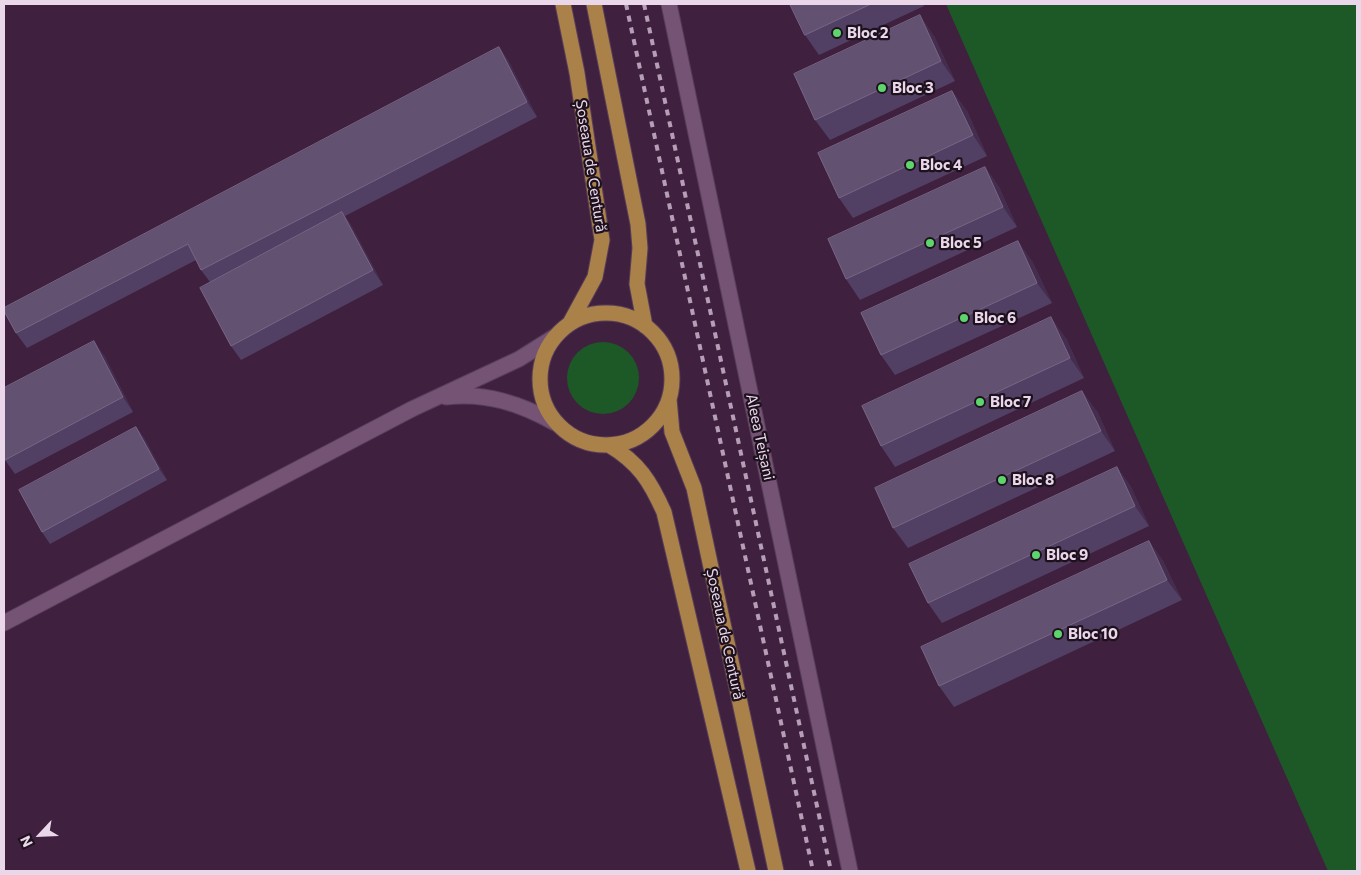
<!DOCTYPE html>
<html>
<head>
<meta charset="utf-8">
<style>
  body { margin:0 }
  #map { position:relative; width:1361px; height:875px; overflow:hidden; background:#3f213f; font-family:Commissioner,sans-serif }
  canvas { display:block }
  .frame { position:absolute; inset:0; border:5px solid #ead7ea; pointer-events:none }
  .north { position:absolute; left:15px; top:810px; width:50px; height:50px; -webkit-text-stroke:4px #1e111e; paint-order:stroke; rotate:245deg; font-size:14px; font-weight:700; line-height:20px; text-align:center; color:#ead7ea }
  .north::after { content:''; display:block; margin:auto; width:18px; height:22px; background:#ead7ea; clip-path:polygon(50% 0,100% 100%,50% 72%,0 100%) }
</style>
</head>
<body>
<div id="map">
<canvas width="1361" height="875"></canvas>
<div class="frame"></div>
<div class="north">N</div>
</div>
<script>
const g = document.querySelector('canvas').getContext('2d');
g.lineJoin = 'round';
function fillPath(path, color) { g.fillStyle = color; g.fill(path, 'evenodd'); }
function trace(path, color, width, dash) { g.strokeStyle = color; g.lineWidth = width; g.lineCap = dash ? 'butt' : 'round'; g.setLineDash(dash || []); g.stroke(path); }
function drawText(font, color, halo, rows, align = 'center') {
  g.font = font + ' Commissioner,sans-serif'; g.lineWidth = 4.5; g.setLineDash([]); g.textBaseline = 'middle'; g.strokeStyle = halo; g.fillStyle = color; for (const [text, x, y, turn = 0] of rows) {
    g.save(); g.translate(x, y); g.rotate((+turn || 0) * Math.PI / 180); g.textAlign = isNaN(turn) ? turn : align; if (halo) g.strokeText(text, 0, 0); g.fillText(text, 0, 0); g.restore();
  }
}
fillPath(new Path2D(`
  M946,4h411v867h-29z
  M567 378a36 36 0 1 1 72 0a36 36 0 1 1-72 0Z`), '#1d5926');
const street = new Path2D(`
  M669,4l181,867`);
const secondary = new Path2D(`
  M446,397c40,-5 75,7 109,26
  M4,623l408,-214 107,-50 35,-22`);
const primary = new Path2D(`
  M563,4l14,69 25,167 -7,37 -25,46
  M594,4l44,220 2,24 -3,36 8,42
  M540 379a66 66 0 1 1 132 0a66 66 0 1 1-132 0Z
  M669,399l3,33 22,56 82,383
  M609,445c30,18 41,36 55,67l84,359`);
trace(street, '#583e59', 17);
trace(secondary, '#583e59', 17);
trace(primary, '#583e59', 17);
trace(street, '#745375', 15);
trace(secondary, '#745375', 15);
trace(primary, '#aa8249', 15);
trace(new Path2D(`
  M626,4l187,867
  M644,4l187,867`), '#b69fb6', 4, [6, 6]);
fillPath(new Path2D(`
  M790,4h133l1,2 -105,49 -14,-20z
  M934,36l21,45 -125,59 -15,-20z
  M499,47l10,15 28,55 -192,99 7,11 31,58 -142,75 -10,-14 -21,-64 -9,-12 -5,-10 -169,88 -11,-15z
  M952,91l15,20 20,45 -134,62 -14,-20z
  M985,167l14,20 18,40 -157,73 -14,-21z
  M1032,261l20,42 -157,72 -14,-20z
  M1066,338l18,40 -189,89 -14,-21z
  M104,355l29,57 -118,62 -10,-14z
  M1097,411l18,40 -207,97 -15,-20z
  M136,427l8,11 23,42 -117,64 -8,-12z
  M1117,467l14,20 18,39 -207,97 -14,-20z
  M1149,541l14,20 19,39 -228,107 -15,-21z`), '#524064');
fillPath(new Path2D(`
  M920,15l14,21 21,45 -14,-20z
  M499,47l10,15 28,55 -10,-15z
  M952,91l15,20 20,45 -14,-21z
  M985,167l14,20 18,40 -14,-20z
  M342,212l10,15 31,58 -10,-15z
  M1018,241l14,20 20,42 -15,-20z
  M1051,317l15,21 18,40 -14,-20z
  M94,341l10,14 29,57 -10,-15z
  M1082,391l15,20 18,40 -14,-20z
  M136,427l8,11 23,42 -8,-11z
  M1117,467l14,20 18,39 -14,-20z
  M1149,541l14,20 19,39 -15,-20z`), '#442d4f');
const building = new Path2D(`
  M790,4h81l-66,31z
  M920,15l21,46 -126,59 -21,-46z
  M499,47l28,55 -326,168 -13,-26 -172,89 -12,-22v-3z
  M952,91l21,44 -134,63 -21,-45z
  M985,167l18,40 -157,72 -18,-40z
  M342,212l31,58 -142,76 -31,-58z
  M1018,241l19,42 -156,72 -20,-42z
  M1051,317l19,41 -189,88 -19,-40z
  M94,341l29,56 -118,63 -1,-3v-69z
  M1082,391l19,40 -208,97 -18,-40z
  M136,427l23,42 -117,63 -23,-42z
  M1117,467l18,39 -207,97 -19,-39z
  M1149,541l18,39 -228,106 -18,-39z`);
fillPath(building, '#635172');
trace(building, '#786685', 1);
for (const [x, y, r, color] of [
  [837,33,5,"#5dd56c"],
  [882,88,5,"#5dd56c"],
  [910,165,5,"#5dd56c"],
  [930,243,5,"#5dd56c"],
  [964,318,5,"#5dd56c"],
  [980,402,5,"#5dd56c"],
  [1002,480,5,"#5dd56c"],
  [1036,555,5,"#5dd56c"],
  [1058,634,5,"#5dd56c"]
]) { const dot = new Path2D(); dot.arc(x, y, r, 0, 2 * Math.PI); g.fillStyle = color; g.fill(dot); trace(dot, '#1e111e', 2); }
drawText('bold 15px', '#ead7ea', '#1e111e', [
  ["Bloc 2",847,33],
  ["Bloc 3",892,88],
  ["Bloc 4",920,165],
  ["Bloc 5",940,243],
  ["Bloc 6",974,318],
  ["Bloc 7",990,402],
  ["Bloc 8",1012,480],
  ["Bloc 9",1046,555],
  ["Bloc 10",1068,634]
], 'left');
drawText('15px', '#ead7ea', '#1e111e', [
  ["Șoseaua de Centură",591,166,81],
  ["Aleea Teișani",760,437,78],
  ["Șoseaua de Centură",725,634,78]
]);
</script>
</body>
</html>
